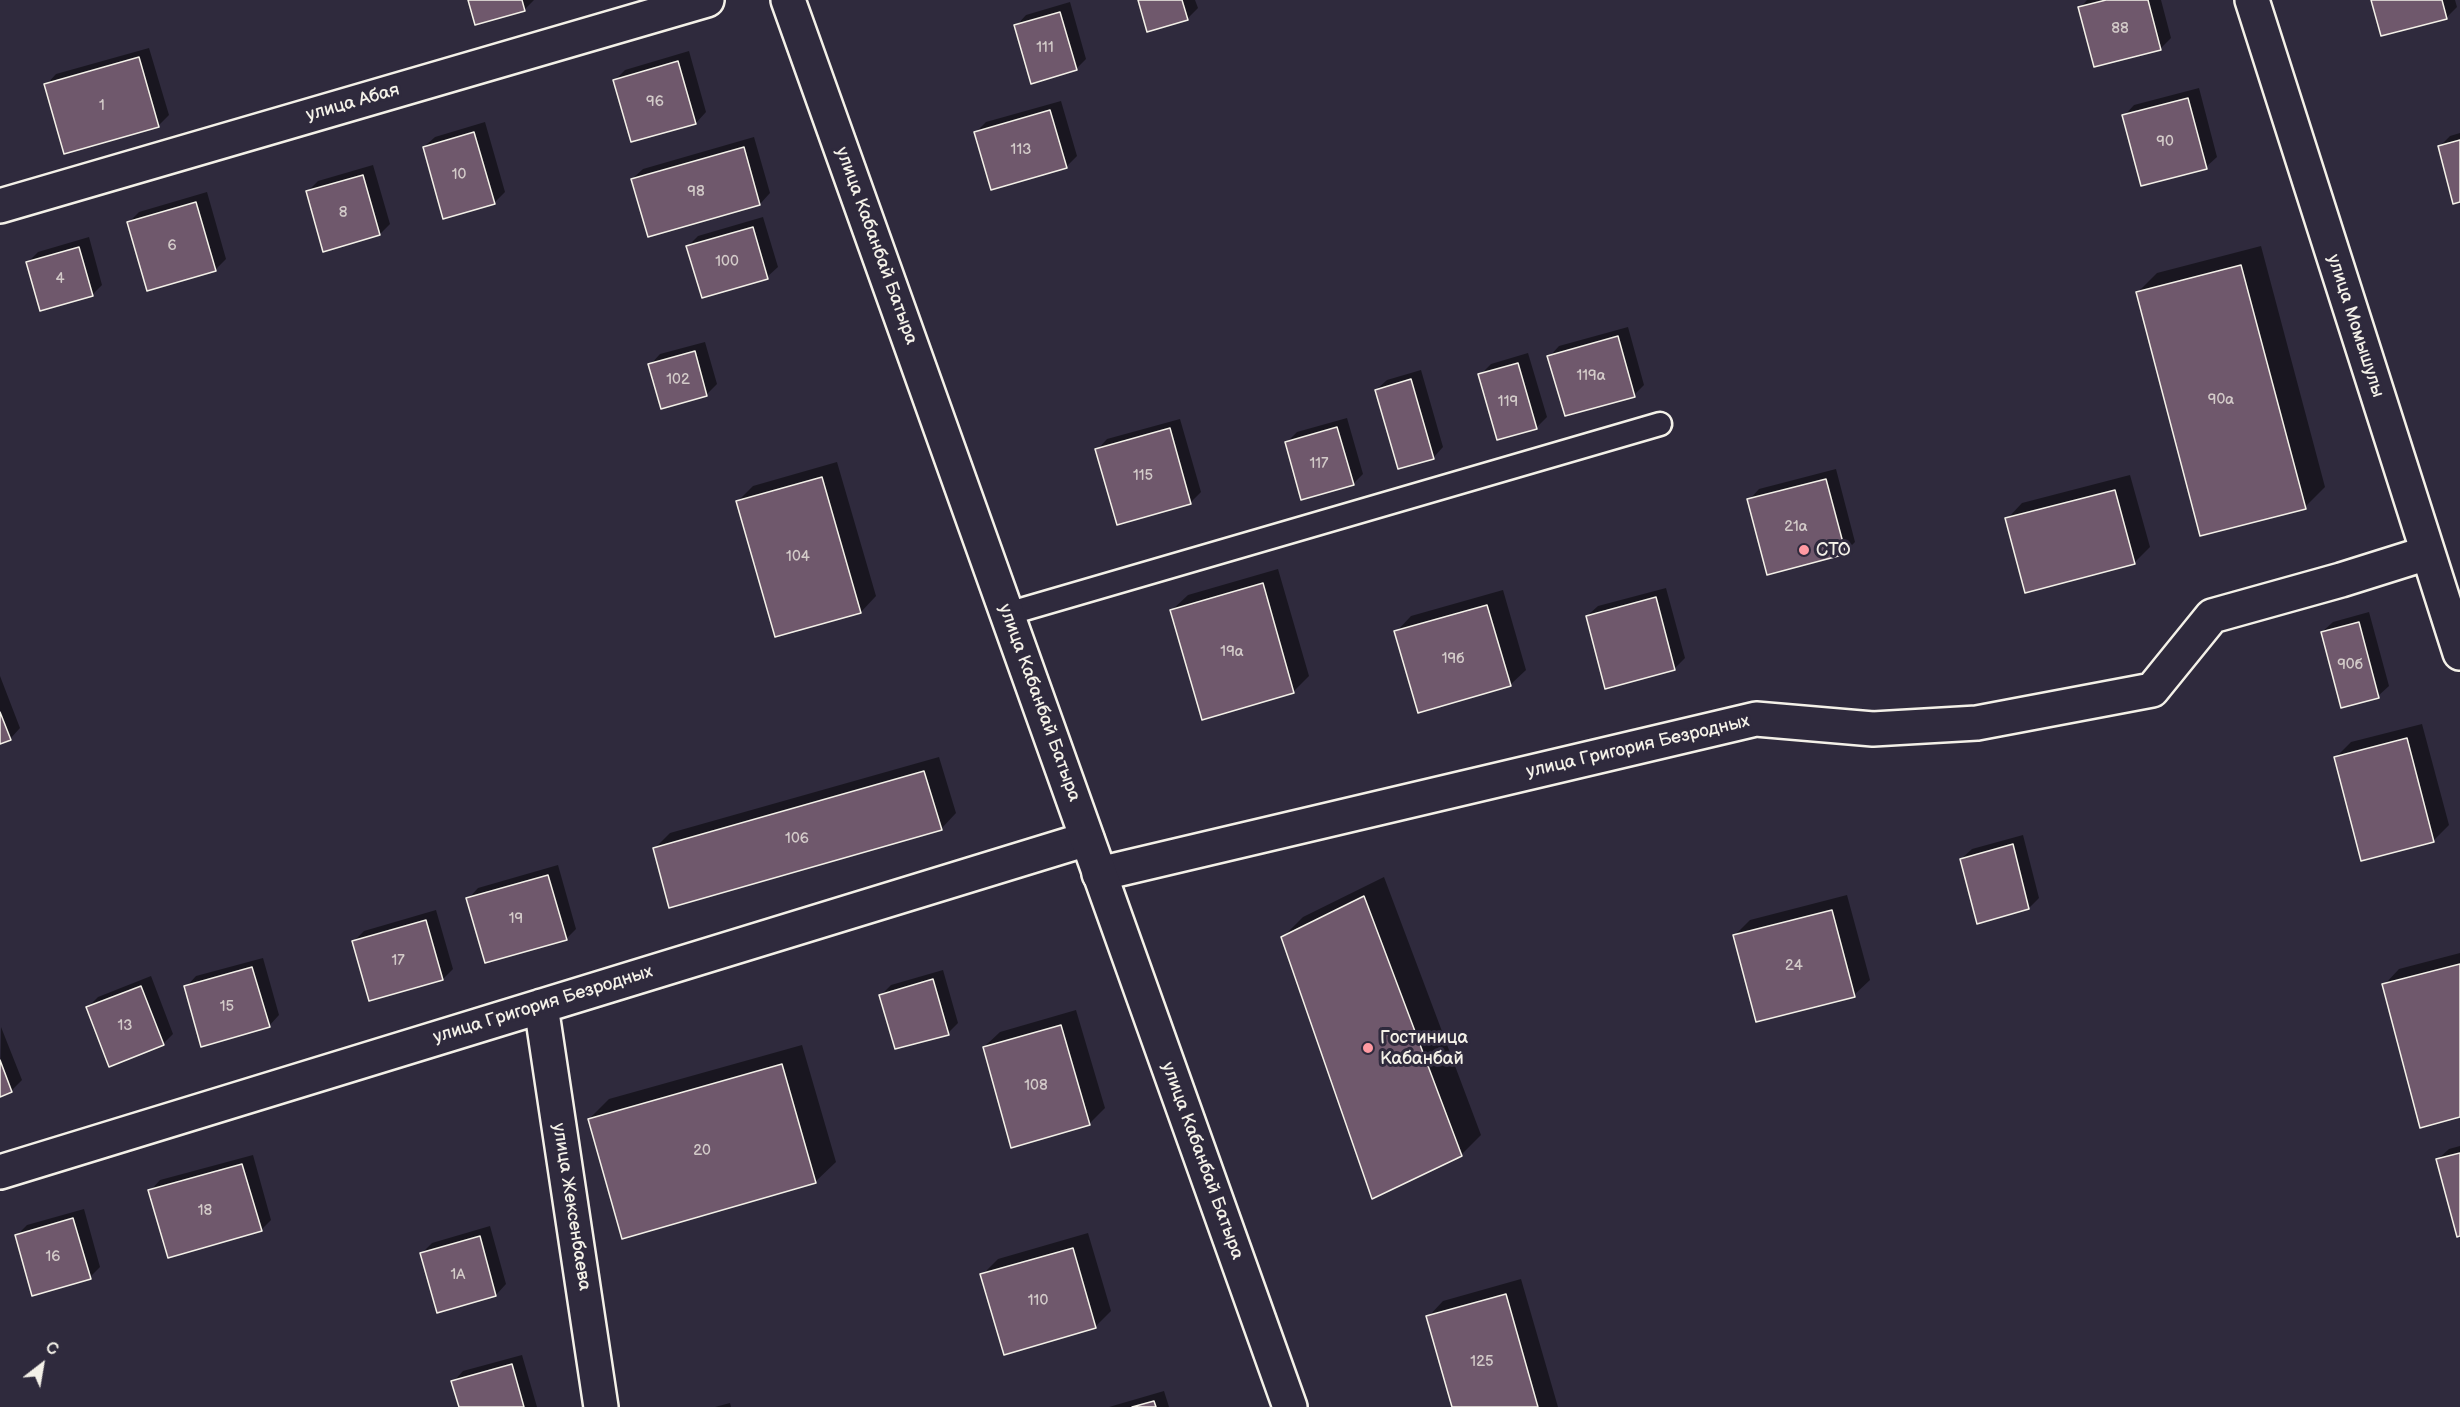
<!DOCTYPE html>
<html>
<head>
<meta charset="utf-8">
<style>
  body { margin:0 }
  #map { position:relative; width:2460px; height:1407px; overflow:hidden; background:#2f2a3d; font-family:"Balsamiq Sans",sans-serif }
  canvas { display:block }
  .north { position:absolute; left:12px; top:1335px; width:60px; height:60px; -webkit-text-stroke:4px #2f2a3d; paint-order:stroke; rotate:31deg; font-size:16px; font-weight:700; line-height:24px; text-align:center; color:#f4f1e8 }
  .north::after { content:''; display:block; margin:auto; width:21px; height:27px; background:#f4f1e8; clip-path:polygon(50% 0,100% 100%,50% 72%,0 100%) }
</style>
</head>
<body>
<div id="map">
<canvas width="2460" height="1407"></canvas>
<div class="north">С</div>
</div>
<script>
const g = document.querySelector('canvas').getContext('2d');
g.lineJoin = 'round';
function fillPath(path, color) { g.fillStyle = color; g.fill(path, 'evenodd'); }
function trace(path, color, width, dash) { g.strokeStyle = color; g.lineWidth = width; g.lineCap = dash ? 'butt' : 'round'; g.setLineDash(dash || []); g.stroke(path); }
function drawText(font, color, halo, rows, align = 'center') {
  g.font = font + ' "Balsamiq Sans",sans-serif'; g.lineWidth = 6; g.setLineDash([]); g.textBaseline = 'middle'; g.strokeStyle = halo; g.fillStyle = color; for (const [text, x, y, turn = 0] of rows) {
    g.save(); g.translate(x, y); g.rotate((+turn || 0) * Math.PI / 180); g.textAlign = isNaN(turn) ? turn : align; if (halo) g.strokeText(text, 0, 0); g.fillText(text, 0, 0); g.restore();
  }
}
fillPath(new Path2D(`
  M470,0h64l-9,9 -49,14z
  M1140,0h55l3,8 -11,11z
  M2087,0h74l10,38 -11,11 -80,-41z
  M2373,0h82l2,7 -11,11z
  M1070,2l16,57 -10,10 -60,-43 10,-11z
  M149,48l20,67 -11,11 -112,-41 10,-11z
  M689,51l17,61 -10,11 -81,-43 10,-10z
  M2199,88l18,69 -11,10 -82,-51 10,-11z
  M1061,101l16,55 -11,11 -90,-35 10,-10z
  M485,122l20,70 -11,11 -70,-56 11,-10z
  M2460,133v68l-20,-55 10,-10z
  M754,137l16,56 -10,11 -128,-25 11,-10z
  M373,165l17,59 -10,10 -72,-43 10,-10z
  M207,192l19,67 -11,11 -86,-48 10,-10z
  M763,217l15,50 -11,10 -79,-31 10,-10z
  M89,237l13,48 -10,10 -64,-33 10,-10z
  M2261,246l64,241 -20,20 -168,-214 20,-20z
  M1628,327l16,58 -10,10 -85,-38 10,-11z
  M705,342l12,42 -10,10 -45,13 -12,-42 10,-11z
  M1528,353l19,64 -11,11 -56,-53 11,-11z
  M1421,370l22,77 -10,11 -57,-68 11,-10z
  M1347,418l16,56 -10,10 -67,-41 11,-11z
  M1180,419l21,73 -10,10 -73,21 -21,-73 10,-11z
  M837,462l39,134 -15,16 -124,-110 16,-16z
  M1836,469l19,73 -10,10 -96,-52 10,-11z
  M2130,475l20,72 -16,16 -127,-44 15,-16z
  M1278,569l31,107 -16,16 -121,-82 16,-15z
  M1666,588l19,70 -11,11 -87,-53 11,-10z
  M1503,590l23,80 -16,15 -114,-53 15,-16z
  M2369,612l20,74 -11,10 -56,-64 11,-10z
  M0,676l20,52 -10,11 -10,4z
  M2422,724l27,101 -15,15 -72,19 -26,-102 15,-15z
  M939,757l17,56 -15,16 -287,20 16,-16z
  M2023,835l16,63 -10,10 -68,-49 11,-10z
  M558,865l18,64 -10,10 -98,-40 10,-11z
  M1384,877l97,258 -20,20 -178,-218 20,-20z
  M1847,895l23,85 -16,15 -120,-59 16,-16z
  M436,910l17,59 -10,10 -89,-38 10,-10z
  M2460,953v163l-76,-131 15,-16z
  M263,958l16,57 -10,11 -83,-39 10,-11z
  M943,970l15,53 -10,10 -67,-38 10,-10z
  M151,976l22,58 -10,10 -75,-37 10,-10z
  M1076,1010l29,98 -16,16 -105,-77 16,-15z
  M1,1027l21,53 -11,11 -11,4z
  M802,1045l34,117 -21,20 -226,-63 20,-20z
  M2460,1146v89l-22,-76 11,-10z
  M253,1155l18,65 -10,10 -111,-39 10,-11z
  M84,1209l16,58 -10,10 -73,-42 10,-10z
  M490,1226l16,58 -10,11 -75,-41 11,-11z
  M1088,1233l23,78 -16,16 -113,-52 16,-16z
  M1521,1279l37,128h-104l-26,-90 15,-16z
  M522,1355l15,52h-77l-7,-25 10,-11z
  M1164,1391l5,16h-60z
  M730,1403l1,4h-16z`), '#0007');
const building = new Path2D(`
  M468,0h54l3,11 -50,14z
  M1138,0h44l6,20 -41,12z
  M2106,0h42l13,50 -67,17 -16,-60z
  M2371,0h71l5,19 -66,17z
  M1060,12l17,58 -46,14 -17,-59z
  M139,57l20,70 -95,27 -20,-70z
  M678,61l18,63 -65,18 -18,-62z
  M2188,98l19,71 -66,17 -19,-71z
  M1050,110l17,58 -76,22 -17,-58z
  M474,132l21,72 -52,15 -20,-72z
  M2460,140v62l-7,2 -15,-58z
  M744,147l16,58 -112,32 -17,-58z
  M363,175l17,60 -57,17 -17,-61z
  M196,202l20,69 -69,20 -20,-69z
  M753,227l15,52 -66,19 -16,-52z
  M79,247l14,49 -53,15 -14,-49z
  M2241,265l65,244 -106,27 -64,-244z
  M1618,336l17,61 -70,19 -18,-60z
  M695,351l12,45 -46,13 -13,-45z
  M1518,363l19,66 -40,11 -19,-66z
  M1411,379l23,80 -36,10 -23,-79z
  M1337,427l17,58 -53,15 -16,-58z
  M1170,428l21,76 -74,21 -22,-76z
  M822,477l39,136 -86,24 -39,-136z
  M1826,479l20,75 -79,21 -20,-76z
  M2115,490l20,74 -110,29 -20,-75z
  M1263,583l31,110 -92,27 -32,-110z
  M1656,597l19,73 -70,19 -19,-73z
  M1487,605l24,81 -93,27 -24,-82z
  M2359,622l20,76 -38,10 -20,-76z
  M0,712l11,28 -11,4z
  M2407,738l27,104 -73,19 -27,-104z
  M924,771l18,59 -273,78 -16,-60z
  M2013,844l16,65 -52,15 -17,-65z
  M548,875l19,65 -82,23 -19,-65z
  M1364,896l98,260 -90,43 -91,-262z
  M1832,910l23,87 -99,25 -23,-87z
  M426,920l17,60 -74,21 -17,-60z
  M2460,964v153l-40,11 -38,-144z
  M252,967l18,60 -69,20 -17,-61z
  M933,979l16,56 -54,14 -16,-54z
  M141,986l23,59 -55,22 -23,-60z
  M1061,1025l29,100 -79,23 -28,-101z
  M0,1060l12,32 -12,5z
  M782,1064l34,119 -194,56 -34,-120z
  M2460,1153v83l-3,1 -21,-78z
  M242,1164l20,67 -94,27 -20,-68z
  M73,1218l18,61 -59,17 -17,-61z
  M480,1236l16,60 -59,17 -17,-60z
  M1073,1248l23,80 -92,27 -24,-81z
  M1506,1294l32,113h-86l-26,-91z
  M512,1364l12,43h-65l-8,-26z
  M1154,1401l2,6h-24z`);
fillPath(building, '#6f586c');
trace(building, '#f4f1e8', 1.5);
const lane = new Path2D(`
  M1007,614l653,-190`);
const street = new Path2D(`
  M2252,0l208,653
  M0,206l707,-206
  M1099,874l657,-155 117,10 104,-6 175,-33 60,-74 129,-36 86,-27
  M541,1006l60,401
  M0,1172l1087,-333`);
const secondary = new Path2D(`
  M788,0l502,1407`);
trace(lane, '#f4f1e8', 27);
trace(street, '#f4f1e8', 38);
trace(secondary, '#f4f1e8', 38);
trace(lane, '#2f2a3d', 22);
trace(street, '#2f2a3d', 33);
trace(secondary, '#2f2a3d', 33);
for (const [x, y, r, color] of [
  [1804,550,6,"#ff9aa2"],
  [1368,1048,6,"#ff9aa2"]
]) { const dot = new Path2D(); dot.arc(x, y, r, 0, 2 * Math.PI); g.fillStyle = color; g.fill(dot); trace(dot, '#2f2a3d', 2); }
drawText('15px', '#d3cbc9', null, [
  ["88",2120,29],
  ["111",1045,48],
  ["96",655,102],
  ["1",102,106],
  ["90",2165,142],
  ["113",1021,150],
  ["10",459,175],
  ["98",696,192],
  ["8",343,213],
  ["6",172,246],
  ["100",727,262],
  ["4",60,279],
  ["119а",1591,376],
  ["102",678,380],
  ["90а",2221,400],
  ["119",1508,402],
  ["117",1319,464],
  ["115",1143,476],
  ["21а",1796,527],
  ["104",798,557],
  ["19а",1232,652],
  ["19б",1453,659],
  ["90б",2350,665],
  ["106",797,839],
  ["19",516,919],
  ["17",398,961],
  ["24",1794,966],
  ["15",227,1007],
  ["13",125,1026],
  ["108",1036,1086],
  ["20",702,1151],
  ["18",205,1211],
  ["16",53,1257],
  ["1А",458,1275],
  ["110",1038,1301],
  ["125",1482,1362]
]);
drawText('18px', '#f4f1e8', '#2f2a3d', [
  ["улица Абая",353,103,-16],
  ["улица Кабанбай Батыра",876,246,70],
  ["улица Момышулы",2355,326,72],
  ["улица Кабанбай Батыра",1039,703,70],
  ["улица Григория Безродных",1638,747,-13],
  ["улица Григория Безродных",543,1005,-17],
  ["улица Кабанбай Батыра",1202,1161,70],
  ["улица Жексенбаева",571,1207,81]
]);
drawText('18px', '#f4f1e8', '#2f2a3d', [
  ["СТО",1816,550],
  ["Гостиница",1380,1038],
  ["Кабанбай",1380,1059]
], 'left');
</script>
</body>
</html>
